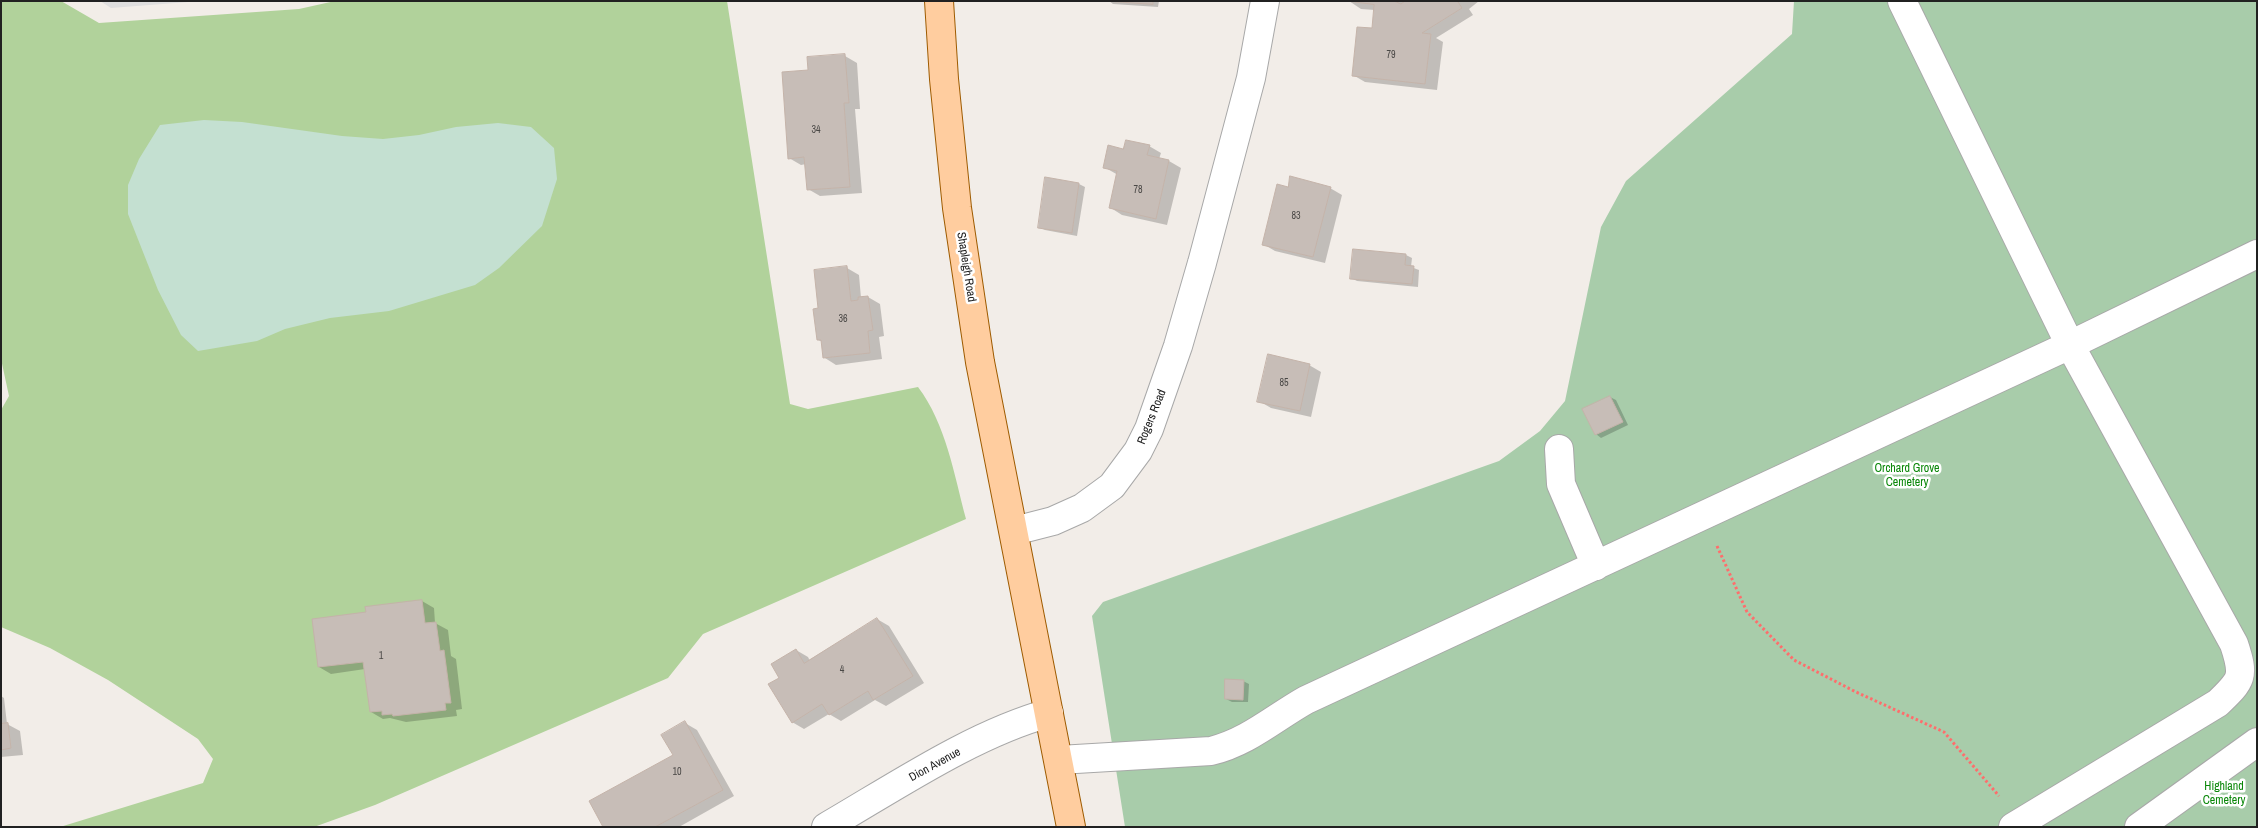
<!DOCTYPE html>
<html>
<head>
<meta charset="utf-8">
<style>
  body { margin:0 }
  #map { position:relative; width:2258px; height:828px; overflow:hidden; background:#f2ede8; font-family:"Archivo Narrow",sans-serif }
  canvas { display:block }
  .frame { position:absolute; inset:0; border:2px solid #212121; pointer-events:none }
</style>
</head>
<body>
<div id="map">
<canvas width="2258" height="828"></canvas>
<div class="frame"></div>
</div>
<script>
const g = document.querySelector('canvas').getContext('2d');
g.lineJoin = 'round';
function fillPath(path, color) { g.fillStyle = color; g.fill(path, 'evenodd'); }
function trace(path, color, width, dash) { g.strokeStyle = color; g.lineWidth = width; g.lineCap = dash ? 'butt' : 'round'; g.setLineDash(dash || []); g.stroke(path); }
function drawText(font, color, halo, rows, align = 'center') {
  g.font = font + ' "Archivo Narrow",sans-serif'; g.lineWidth = 5; g.setLineDash([]); g.textBaseline = 'middle'; g.strokeStyle = halo; g.fillStyle = color; for (const [text, x, y, turn = 0] of rows) {
    g.save(); g.translate(x, y); g.rotate((+turn || 0) * Math.PI / 180); g.textAlign = isNaN(turn) ? turn : align; if (halo) g.strokeText(text, 0, 0); g.fillText(text, 0, 0); g.restore();
  }
}
fillPath(new Path2D(`
  M100,1h101l-90,7z`), '#dfdede');
fillPath(new Path2D(`
  M1,1h60l38,22 200,-14 36,-8h392l63,403 18,5 110,-22c28,37 36,87 48,132l-263,115 -35,44 -293,127 -61,22h-254l143,-44 10,-24 -15,-20 -90,-59 -58,-32 -49,-21v-217l8,-14 -8,-37z`), '#b1d29b');
fillPath(new Path2D(`
  M204,120l38,2 100,14 41,3 36,-4 37,-8 42,-4 33,4 23,21 3,31 -15,47 -43,42 -24,17 -86,26 -59,7 -45,11 -28,12 -59,10 -17,-16 -23,-45 -30,-76v-29l11,-26 21,-34z`), '#c4e0d1');
fillPath(new Path2D(`
  M1794,1h463v826h-1132l-33,-211 11,-14 396,-141 41,-30 25,-30 36,-174 25,-46 166,-147z`), '#a8ccaa');
fillPath(new Path2D(`
  M1109,1h50l-1,6 -45,-3z
  M1349,1h130l-10,8 4,6 -37,23 7,4 -6,48 -72,-8 -12,-7 20,-45 2,-20 -14,-1z
  M845,56l12,7 3,46h-5l7,84 -42,3 -12,-7 -2,-25 -5,1 -12,-7 21,-87z
  M1149,146l12,7 -2,6 10,2 12,7 -14,57 -45,-10 -11,-7 7,-33 -14,-8 20,-17z
  M1046,179l33,5 6,3 -8,49 -32,-6 -6,-3z
  M1330,188l12,7 -17,68 -50,-12 -12,-7 26,-55z
  M1354,250l52,5 6,3 -1,9 8,3 -1,17 -61,-6 -6,-3z
  M847,268l12,7 2,23 7,-1 12,7 4,32 -5,1 3,22 -46,6 -11,-7 -2,-16 -5,-2 2,-31z
  M1309,365l12,7 -10,45 -40,-9 -12,-7z
  M1610,397l6,3 12,25 -27,13 -5,-4z
  M422,601l12,7 1,15 13,7 3,26 5,3 6,50 -6,1 1,6 -51,6 -16,-4 -7,1 -12,-7 -6,-43 -34,5 -12,-7 48,-53z
  M877,619l12,7 35,57 -38,23 -11,-6 -34,21 -12,-7 -25,15 -12,-7 -11,-44 15,-28 12,7 2,4z
  M1243,681l6,3 -1,18h-16l-6,-3z
  M1,696l3,2 3,26 13,7 3,24 -22,2z
  M685,723l12,7 37,66 -55,31h-74l70,-72z`), '#0003');
const building = new Path2D(`
  M1106,1h47v3z
  M1348,1h46l7,3 4,-3h55l-2,1 4,6 -40,25 9,1 -6,50 -73,-8 5,-49 15,1 2,-23z
  M845,54l4,49h-5l6,84 -43,3 -3,-33 -16,2 -6,-87 26,-2 -1,-13z
  M1126,140l24,5 -3,10 22,5 -13,59 -47,-11 8,-37 -14,-3 5,-23 15,4z
  M1290,176l41,11 -18,70 -51,-12 15,-61 11,3z
  M1045,177l34,6 -7,50 -34,-5z
  M1353,249l53,5 -1,11 9,1 -2,18 -62,-5z
  M847,266l4,35 7,-1v-3l10,-1 5,34 -5,1 2,22 -47,5 -2,-18h-4l-4,-31 5,-1 -4,-38z
  M1268,354l42,10 -10,47 -43,-9z
  M1610,396l13,26 -28,13 -13,-26z
  M422,600l3,23 11,-1 4,29 4,-1 7,53h-6l1,7 -53,6 -1,-2 -10,1v-4l-12,1 -7,-50 -45,5 -6,-48 54,-7 -1,-5z
  M877,618l36,58 -40,24 -5,-9 -39,24 -7,-11 -30,19 -24,-39 11,-6 -8,-14 25,-15 8,14z
  M1225,679l19,1 -1,20 -18,-1z
  M685,721l38,69 -68,37h-52l-14,-26 84,-46 -12,-20z
  M8,723l3,25 -10,2v-26z`);
fillPath(building, '#c7bdb7');
trace(building, '#c4b3a9', 1);
const minor = new Path2D(`
  M1902,1l168,344 164,299c11,33 8,36 -16,59l-205,124
  M1559,449l2,35 35,82
  M1014,531l39,-10 29,-13 30,-22 26,-35 11,-22 29,-83 24,-83 49,-185 14,-77
  M1059,760l152,-9c37,-9 63,-33 95,-51l764,-355 187,-91
  M826,827c69,-40 147,-93 223,-114
  M2139,827l118,-85`);
const major = new Path2D(`
  M939,1l5,78 13,129 23,154 91,465`);
trace(minor, '#a8a8a8', 30);
trace(major, '#9e5b00', 30);
trace(new Path2D(`
  M1717,546l30,66 47,48 62,32 88,40 55,64`), '#ff6d6c', 3, [2.5, 2.5]);
trace(minor, '#fff', 28);
trace(major, '#ffcd9f', 28);
drawText('10px', '#4a4846', null, [
  ["79",1391,55],
  ["34",816,130],
  ["78",1138,190],
  ["83",1296,216],
  ["36",843,319],
  ["85",1284,383],
  ["1",381,656],
  ["4",842,670],
  ["10",677,772]
]);
drawText('12px', '#212121', '#fff', [
  ["Shapleigh Road",966,267,81],
  ["Rogers Road",1152,417,-68],
  ["Dion Avenue",935,765,-29]
]);
drawText('12px', '#098708', '#fff', [
  ["Orchard Grove",1907,469],
  ["Cemetery",1907,483],
  ["Highland",2224,787],
  ["Cemetery",2224,801]
]);
</script>
</body>
</html>
